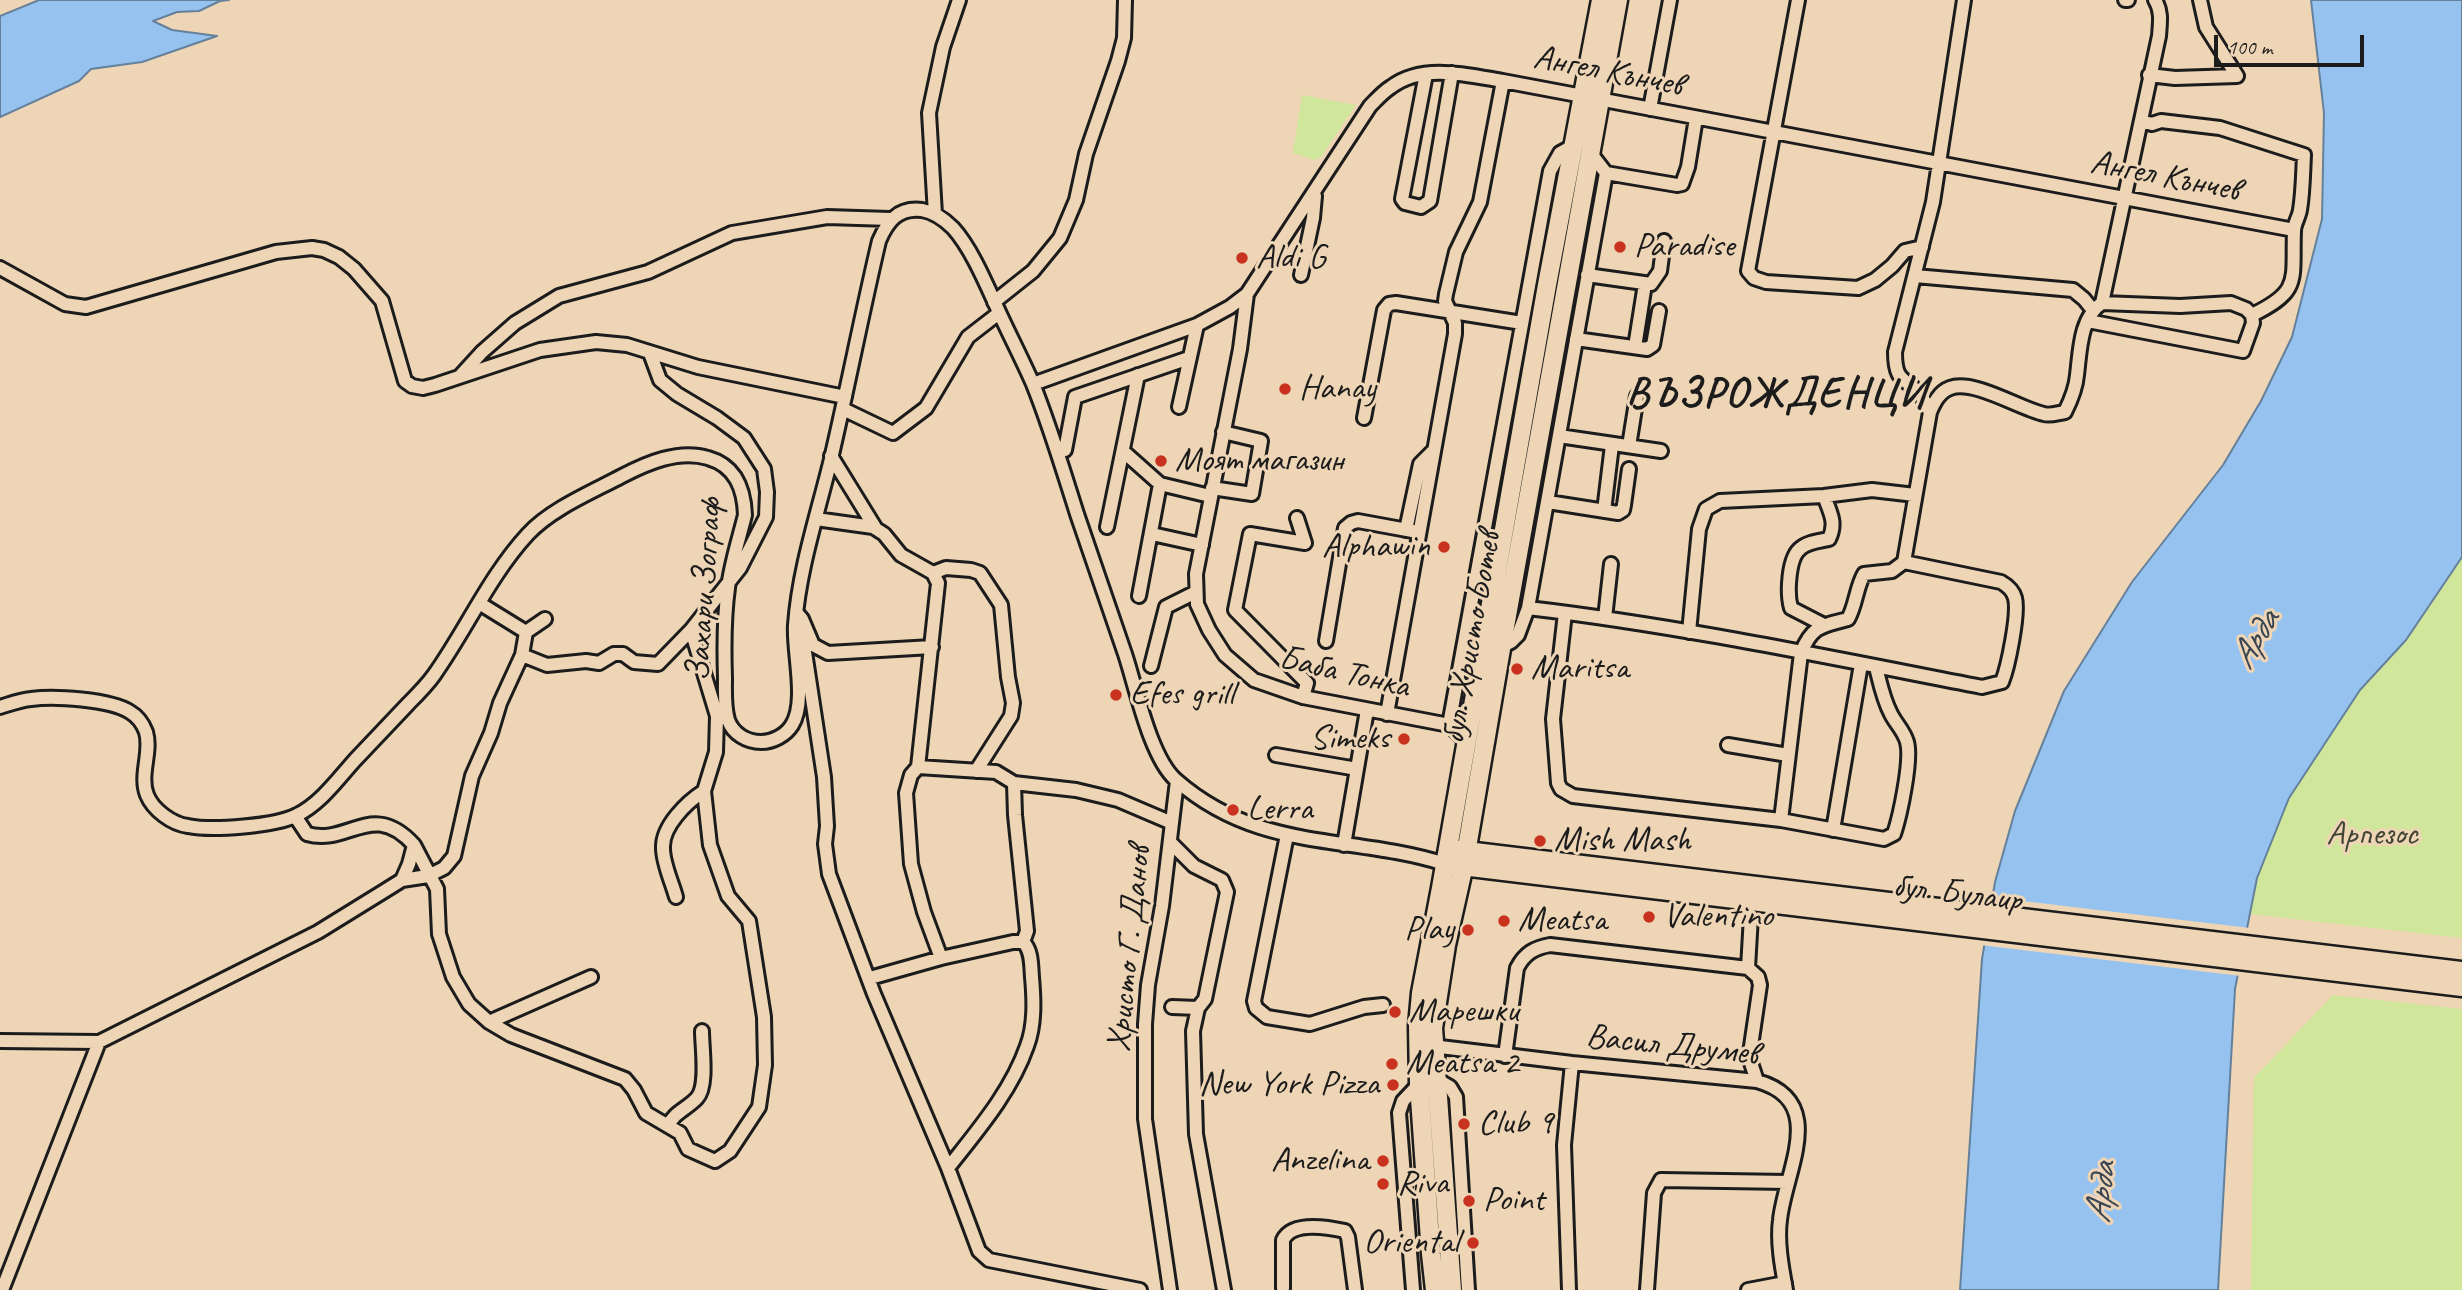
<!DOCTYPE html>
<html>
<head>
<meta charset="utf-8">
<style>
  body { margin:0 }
  #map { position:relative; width:2462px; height:1290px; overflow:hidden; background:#eed5b6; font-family:Caveat,sans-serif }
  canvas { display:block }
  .scale { position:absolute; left:2214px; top:35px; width:150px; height:32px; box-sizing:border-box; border:4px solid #1c1c1c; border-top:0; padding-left:9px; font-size:21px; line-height:24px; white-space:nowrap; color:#1c1c1c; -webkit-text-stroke:5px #eed5b6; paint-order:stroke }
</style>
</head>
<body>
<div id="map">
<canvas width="2462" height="1290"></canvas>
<div class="scale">100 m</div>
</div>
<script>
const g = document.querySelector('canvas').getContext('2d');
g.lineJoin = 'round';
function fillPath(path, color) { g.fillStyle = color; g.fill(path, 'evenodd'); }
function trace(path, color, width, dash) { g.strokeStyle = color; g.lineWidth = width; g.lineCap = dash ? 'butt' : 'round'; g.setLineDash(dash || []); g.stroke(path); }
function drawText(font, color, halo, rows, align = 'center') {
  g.font = font + ' Caveat,sans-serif'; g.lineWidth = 6; g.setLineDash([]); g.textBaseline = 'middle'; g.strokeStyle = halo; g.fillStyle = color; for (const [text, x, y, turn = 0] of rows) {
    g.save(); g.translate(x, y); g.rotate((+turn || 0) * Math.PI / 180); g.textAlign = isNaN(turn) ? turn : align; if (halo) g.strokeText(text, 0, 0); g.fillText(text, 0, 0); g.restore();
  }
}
fillPath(new Path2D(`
  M1302,95l54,10 -35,52 -6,3 -22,-7z
  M2462,557v381l-212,-24 7,-36 32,-80 71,-108 47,-50z
  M2333,995l129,14v281h-211l3,-212z`), '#d0e69b');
const water = new Path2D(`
  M39,0h190l-9,1 -21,10 -22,1 -24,9 19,9 45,6 -75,26 -51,7 -12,12 -79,36v-101z
  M2311,0h151v557l-56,83 -46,50 -71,108 -32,80 -22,111 -17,301h-258l22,-331 13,-77 20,-71 49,-120 68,-109 91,-117 38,-64 31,-64 30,-118 2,-106z`);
fillPath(water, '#96c2f0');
trace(water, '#65809b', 2);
fillPath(new Path2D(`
  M1989,897l261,31 -9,48 -261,-31z`), '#eed5b6');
const street = new Path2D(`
  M1798,0l-50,271 6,7 12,4 92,6 17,-8 17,-14 13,-15 17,-4
  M2125,0h3
  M2200,0l6,27 31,49
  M1426,74l-24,125 3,4 16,4 9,-6 22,-128
  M2149,75l26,3 62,-2
  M1650,109l20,-109
  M2141,121l11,3 9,-3 59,7 84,27c-1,18 -1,37 -4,55 -1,7 -6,14 -6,21 -2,49 8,60 -42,84
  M1606,173l71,12 5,-1 6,-17 8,-49
  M935,214l-6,-101 14,-66 16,-47
  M0,268l65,36 21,3 190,-55 36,-4 12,2 15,7 15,12 28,32 23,80 7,5 11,2 12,-3 105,-35 56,-8 31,3 71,22 147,30
  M1301,275l12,-57 2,-22
  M1587,275l64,9 9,-13 4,-30
  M1915,276l158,14 11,9 8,10
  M1247,294l-7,55 -44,225 1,30 12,26 16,25 29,25 49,17 146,28 20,19
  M994,302l39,-31 27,-33 16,-38 10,-46 32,-93 6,-23 1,-38
  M2088,321l155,30 10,-28 -1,-8 -6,-6 -15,-6 -51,3 -78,-3
  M1576,339l71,10 6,-4 6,-34
  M1635,347l10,-63
  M461,375l21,-23 33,-29 44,-27 89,-24 84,-39 95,-16 63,2
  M1033,384l164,-59 33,-18 17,-13 123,-188c7,-7 13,-14 21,-19 31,-24 77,-12 112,-6l791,149
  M1179,407l18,-82
  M843,409l50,24 33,-25 42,-71 31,-24
  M1930,412c-3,-5 -5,-11 -8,-15 -15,-21 -27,-11 -27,-45l38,-150 31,-202
  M1364,418l20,-108 5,-6 7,-1 126,20
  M1559,436l102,15
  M1629,446l8,-50
  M1065,450l10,-53 114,-39
  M1124,452l36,32 50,12
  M831,456l45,73
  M1212,488l40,6 9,-53 -38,-9
  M1548,502l70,11 5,-3 1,-5 5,-36
  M1604,511l8,-66
  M1297,518l8,25 -55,-9 -15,76 72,73 -4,14
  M816,519l57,8 11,7 17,21 32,18 5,10 -20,184 -7,8 -5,18 5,71 13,48 17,46
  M1107,527l31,-152
  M1406,530l14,-66 12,-12
  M1152,534l50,11
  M933,573l13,-5 25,2 9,3 21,32 7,72 5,26 -2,13 -35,55
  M1139,596l21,-112
  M479,603l47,29
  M1528,608c153,18 304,50 454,79l20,-5c6,-15 17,-68 13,-84 -2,-8 -7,-12 -14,-16l-97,-20
  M797,613l5,6 11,26 15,8 104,-6
  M1565,613l-12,106 5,64 3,6 12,7 208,24 103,19 10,-5c6,-18 18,-74 13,-92 -3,-11 -11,-18 -16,-28 -8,-15 -11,-31 -15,-47
  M1605,618l6,-54
  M1824,625l-33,-17c-4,-14 -3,-51 10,-60 7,-6 19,-7 28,-9 8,-16 1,-27 -5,-43
  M799,632l4,7 21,138 3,49 -2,18 4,30 45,120 74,174 31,83 10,9 151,30
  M1689,632l10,-103 7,-20 14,-8 104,-5 48,-6 43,5
  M1326,641l19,-113 6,-5 7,-2 60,11
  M1497,649l14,-7 7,-7 10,-27 78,-435 -17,-22
  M522,655l25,10 39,-4 13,2 15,-9h9l11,8 24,2 33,-34
  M1151,666l15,-59 30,-15
  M0,707c10,-3 20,-7 31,-8 23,-3 79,0 99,13 7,4 13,12 16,20 6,20 -7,43 1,63 6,15 25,29 41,31 24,5 88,0 109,-11 23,-11 41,-36 58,-55 18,-19 36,-38 54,-57 9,-9 18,-18 25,-28 32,-45 56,-100 94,-141 23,-25 64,-42 94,-58 25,-13 57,-27 86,-18 28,8 36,31 37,57 -6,24 -14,48 -17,73 -4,29 -4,60 -3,90 0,13 -1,29 3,42 5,14 19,22 33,22 12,0 25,-7 31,-17 15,-24 1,-73 3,-100 4,-56 23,-112 36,-166 17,-73 31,-146 48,-218 8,-19 19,-34 43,-31 11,2 23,10 31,18 19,21 34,58 46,84 11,24 23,47 34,72 17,42 30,86 44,130 16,46 32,93 48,140 11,33 25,103 51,126 83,73 174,54 269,84
  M1387,714l68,-380v-11l-10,-22 1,-7 10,-42 24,-50 23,-121
  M1449,725l101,-554 10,-18 13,-7
  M1728,745l60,10
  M1276,755l81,14
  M918,767l78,5 18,11 62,7 42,10 54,23
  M1014,783l1,32 12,116 -4,11
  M1781,820l20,-167c11,-27 20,-27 47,-34 8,-14 8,-31 16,-45l28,-3 12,-9 26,-150c4,-9 9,-20 20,-24 24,-9 70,21 94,26 6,2 14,-1 21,-2 6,-12 11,-24 12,-37 3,-24 3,-58 25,-72l57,-267c1,-13 3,-25 -4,-36
  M1833,830l28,-166
  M1287,835l-33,166 2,7 11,9 43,7 54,-17 19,-2
  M1170,842l24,24 28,14 5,12 -22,107 -7,9 -5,23 3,103 28,156
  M414,845l23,44 2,45 14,43 16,27 20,18 22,13 114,44 9,11 12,23 34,20 8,16 27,12 15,-10 29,-44 6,-42 -1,-48 -15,-96 -21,-25 -18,-51 -6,-54 12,-39 1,-36 -26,-86 49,-62 26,-51 1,-25 -3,-23 -20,-31 -27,-20 -40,-24 -17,-14 -10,-27
  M1344,845l23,-135
  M402,880l26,-4 16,-8 10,-12 18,-80 19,-43 9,-30 22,-48 4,-23 19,-13
  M676,897c-4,-15 -13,-33 -13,-49 -1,-22 24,-46 41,-57
  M1751,916l-3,52 10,9 2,8 -10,68 1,10 6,18
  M870,978l71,-20 72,-16h10c9,8 8,24 9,35 2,23 3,48 -5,69 -16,46 -50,85 -79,122
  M1172,1007l26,1
  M489,1022l102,-45
  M0,1041l99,1 219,-110 68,-42 16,-10 7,-16 5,-19c-42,-46 -65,1 -107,-11l-12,-18
  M1432,1046l140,17 185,18c72,20 28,90 23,139 -3,22 2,48 6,70
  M1505,1056l12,-88c8,-15 17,-20 33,-23l198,23
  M1436,1079l14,8 6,10 12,193
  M668,1126c6,-14 19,-17 29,-28 11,-12 5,-50 5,-67
  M1283,1288v-48c9,-19 44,-13 62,-9l3,6 7,53
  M2,1290l97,-248
  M1170,1290l-25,-171v-95l3,-39 14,-79 15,-125
  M1413,1290l-14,-177 4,-12 16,-17
  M1569,1290l-5,-145 8,-82
  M1647,1290l7,-97 7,-13 127,2
  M1748,1290l37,-7`);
const secondary = new Path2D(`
  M1458,850l1004,121
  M1454,865l1008,122
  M1435,1290l-4,-36 -12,-170 -1,-58 3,-33 20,-105 106,-603 54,-285
  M1452,1290l-19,-262 13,-83 18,-80 37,-216 117,-649`);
trace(street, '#1c1c1c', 18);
trace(secondary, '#1c1c1c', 23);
trace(street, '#eed5b6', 12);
trace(secondary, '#eed5b6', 18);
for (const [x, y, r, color] of [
  [1620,247,7,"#c8321e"],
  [1242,258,7,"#c8321e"],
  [1285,389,7,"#c8321e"],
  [1161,461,7,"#c8321e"],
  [1444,547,7,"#c8321e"],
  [1517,669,7,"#c8321e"],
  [1116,695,7,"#c8321e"],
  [1404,739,7,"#c8321e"],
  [1233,810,7,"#c8321e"],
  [1540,841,7,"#c8321e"],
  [1649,917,7,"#c8321e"],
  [1504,921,7,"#c8321e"],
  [1468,930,7,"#c8321e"],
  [1395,1012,7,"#c8321e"],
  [1392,1064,7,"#c8321e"],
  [1393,1085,7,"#c8321e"],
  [1464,1124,7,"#c8321e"],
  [1383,1161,7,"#c8321e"],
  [1383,1184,7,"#c8321e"],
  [1469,1201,7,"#c8321e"],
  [1473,1243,7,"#c8321e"]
]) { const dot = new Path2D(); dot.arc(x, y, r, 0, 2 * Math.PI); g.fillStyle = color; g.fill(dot); trace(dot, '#eed5b6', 2.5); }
drawText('35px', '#1c1c1c', '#eed5b6', [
  ["Ангел Кънчев",1608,72,11],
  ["Ангел Кънчев",2165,177,11],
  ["Захари Зограф",705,590,-86],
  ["бул. Христо Ботев",1472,638,-80],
  ["Баба Тонка",1344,673,13],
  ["бул. Булаир",1957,894,7],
  ["Христо Г. Данов",1130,949,-84],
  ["Васил Друмев",1672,1046,6]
]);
drawText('35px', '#1c1c1c', '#eed5b6', [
  ["Paradise",1634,247],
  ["Aldi G",1256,258],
  ["Hanay",1299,389],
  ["Моят магазин",1175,461],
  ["Alphawin",1430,547,"right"],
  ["Maritsa",1531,669],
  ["Efes grill",1130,695],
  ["Simeks",1390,739,"right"],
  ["Lerra",1247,810],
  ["Mish Mash",1554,841],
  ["Valentino",1663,917],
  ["Meatsa",1518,921],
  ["Play",1454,930,"right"],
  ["Марешки",1409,1012],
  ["Meatsa 2",1406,1064],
  ["New York Pizza",1379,1085,"right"],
  ["Club 9",1478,1124],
  ["Anzelina",1369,1161,"right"],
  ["Riva",1397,1184],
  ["Point",1483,1201],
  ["Oriental",1459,1243,"right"]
], 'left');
drawText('35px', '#404435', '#eed5b6', [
  ["Арпезос",2372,835]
]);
drawText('italic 37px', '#3a4651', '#eed5b6', [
  ["Арда",2256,640,-59],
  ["Арда",2102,1193,-84]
]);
g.letterSpacing = '2px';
drawText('bold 42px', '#1c1c1c', '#eed5b6', [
  ["ВЪЗРОЖДЕНЦИ",1777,395]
]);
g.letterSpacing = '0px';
</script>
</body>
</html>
